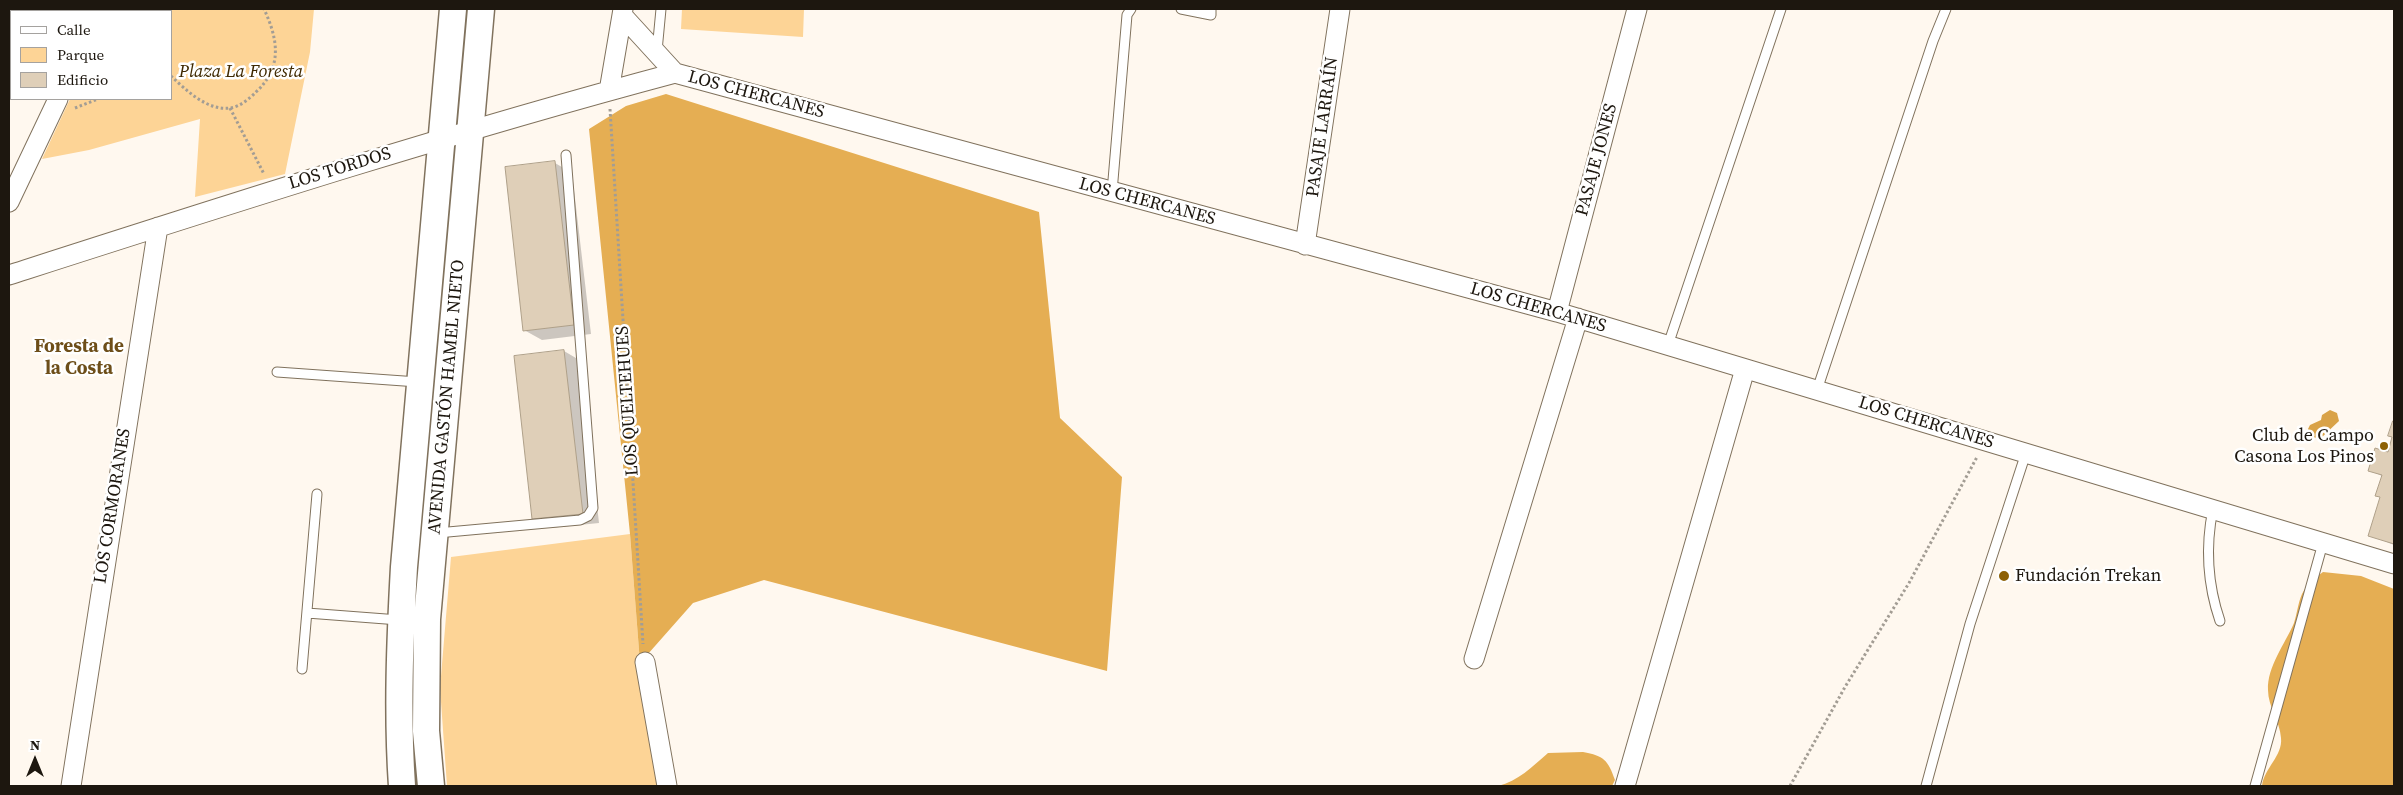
<!DOCTYPE html>
<html>
<head>
<meta charset="utf-8">
<style>
  body { margin:0 }
  #map { position:relative; width:2403px; height:795px; overflow:hidden; background:#fff8ef; font-family:"Source Serif 4",serif }
  canvas { display:block }
  .frame { position:absolute; inset:0; border:10px solid #1d170f; pointer-events:none }
  .legend { position:absolute; left:10px; top:10px; width:162px; height:90px; box-sizing:border-box; background:#fff; border:1px solid #a5a29f; margin:0; padding:6px 9px; list-style:none; font-size:15px; color:#1d170f }
  .legend li { display:flex; align-items:center; gap:10px; height:25px }
  .legend b { width:25px; border:1px solid #a5a29f }
  .north { position:absolute; left:10px; top:735px; width:50px; height:50px; -webkit-text-stroke:4px #fff; paint-order:stroke; rotate:0deg; font-size:14px; font-weight:700; line-height:20px; text-align:center; color:#1d170f }
  .north::after { content:''; display:block; margin:auto; width:18px; height:22px; background:#1d170f; clip-path:polygon(50% 0,100% 100%,50% 72%,0 100%) }
</style>
</head>
<body>
<div id="map">
<canvas width="2403" height="795"></canvas>
<div class="frame"></div>
<ul class="legend">
<li><b style="height:6px;background:#fff"></b>Calle</li>
<li><b style="height:14px;background:#fdd496"></b>Parque</li>
<li><b style="height:14px;background:#dfcfb8"></b>Edificio</li>
</ul>
<div class="north">N</div>
</div>
<script>
const g = document.querySelector('canvas').getContext('2d');
g.lineJoin = 'round';
function fillPath(path, color) { g.fillStyle = color; g.fill(path, 'evenodd'); }
function trace(path, color, width, dash) { g.strokeStyle = color; g.lineWidth = width; g.lineCap = dash ? 'butt' : 'round'; g.setLineDash(dash || []); g.stroke(path); }
function drawText(font, color, halo, rows, align = 'center') {
  g.font = font + ' "Source Serif 4",serif'; g.lineWidth = 5; g.setLineDash([]); g.textBaseline = 'middle'; g.strokeStyle = halo; g.fillStyle = color; for (const [text, x, y, turn = 0] of rows) {
    g.save(); g.translate(x, y); g.rotate((+turn || 0) * Math.PI / 180); g.textAlign = isNaN(turn) ? turn : align; if (halo) g.strokeText(text, 0, 0); g.fillText(text, 0, 0); g.restore();
  }
}
fillPath(new Path2D(`
  M113,9h201l-4,43 -25,122 -90,23 5,-78 -111,31 -47,9 28,-60h101v-88h-59z
  M682,9h122l-1,28 -122,-8z
  M630,534l10,129 18,123h-211l-7,-98 11,-131z`), '#fdd496');
fillPath(new Path2D(`
  M666,94l373,118 21,206 62,59 -15,194 -343,-91 -71,23 -53,60 -10,-129 -41,-405 37,-23z
  M2323,572l38,4 33,13v197h-132c2,-18 21,-30 19,-48 -1,-17 -13,-31 -13,-48 -1,-23 17,-46 26,-67 3,-9 4,-20 8,-29 5,-10 13,-16 21,-22z
  M1583,752c21,4 25,8 32,28l-3,6h-114c20,-5 34,-19 50,-33z`), '#e5ae53');
fillPath(new Path2D(`
  M2330,410l7,3 2,8 -18,17 -11,-1 -2,-8 2,-4 11,-5 1,-5z`), '#d9a247');
fillPath(new Path2D(`
  M555,163l17,10 19,161 -49,6 -18,-10 -18,-162z
  M564,351l17,10 18,162 -49,5 -17,-10z
  M2393,422l1,1v122l-24,-10 11,-37 1,-22 -13,-6 20,-17 5,-15 -5,-2z`), '#0003');
const building = new Path2D(`
  M555,161l19,164 -51,6 -18,-164z
  M564,350l19,164 -51,5 -18,-163z
  M2393,421h1v123l-26,-8 12,-39 -5,-1 7,-21 -14,-4 7,-23 13,4 4,-15 -4,-1z`);
fillPath(building, '#dfcfb8');
trace(building, '#afa089', 1);
const service = new Path2D(`
  M1181,9l30,6v-6
  M657,51l4,-42
  M1112,192l15,-177 4,-6
  M1668,345l113,-336
  M277,372l141,10
  M1817,390l116,-349 13,-32
  M2213,509c-8,39 -6,74 7,112
  M437,533l143,-13 8,-4 5,-8 -27,-353
  M307,613l92,7
  M302,669l15,-175
  M1926,786l44,-162 56,-171
  M2255,786l68,-243`);
const minor = new Path2D(`
  M623,9l-1,6 53,58
  M100,11l1,-2
  M675,73l882,239 837,252
  M609,91l13,-76
  M9,202l49,-103
  M1305,245l35,-236
  M9,275c221,-71 441,-142 666,-202
  M1557,312l80,-303
  M1474,659l104,-341
  M645,662l22,124
  M71,786l87,-559
  M1625,786l120,-417`);
const secondary = new Path2D(`
  M402,786c-5,-73 -2,-146 2,-219l49,-558
  M431,786l-5,-55 1,-112 54,-610`);
trace(service, '#80725d', 11);
trace(minor, '#80725d', 21);
trace(secondary, '#80725d', 29);
trace(new Path2D(`
  M164,11l2,-2
  M171,76c15,14 36,35 59,32 10,-1 20,-10 26,-16 27,-25 22,-53 8,-83
  M75,108l23,-9
  M230,108l34,66
  M610,109l33,535
  M1790,786l55,-99 64,-104 68,-126`), '#a39d94', 3, [2.5, 2.5]);
trace(service, '#fff', 9);
trace(minor, '#fff', 19);
trace(secondary, '#fff', 26);
for (const [x, y, r, color] of [
  [2384,446,5,"#8d6106"],
  [2004,576,6,"#8d6106"]
]) { const dot = new Path2D(); dot.arc(x, y, r, 0, 2 * Math.PI); g.fillStyle = color; g.fill(dot); trace(dot, '#fff', 2); }
drawText('italic 18px', '#3f2901', '#fff', [
  ["Plaza La Foresta",241,72]
]);
drawText('18px', '#1d170f', '#fff', [
  ["LOS CHERCANES",756,95,15],
  ["PASAJE LARRAÍN",1323,127,-82],
  ["PASAJE JONES",1597,160,-75],
  ["LOS TORDOS",340,169,-17],
  ["LOS CHERCANES",1147,202,15],
  ["LOS CHERCANES",1538,308,16],
  ["AVENIDA GASTÓN HAMEL NIETO",447,397,-85],
  ["LOS QUELTEHUES",628,401,-94],
  ["LOS CHERCANES",1926,423,17],
  ["LOS CORMORANES",113,506,-81]
]);
drawText('18px', '#1d170f', '#fff', [
  ["Club de Campo",2374,436],
  ["Casona Los Pinos",2374,457],
  ["Fundación Trekan",2015,576,"left"]
], 'right');
drawText('bold 19px', '#6d4e19', '#fff', [
  ["Foresta de",79,347],
  ["la Costa",79,369]
]);
</script>
</body>
</html>
